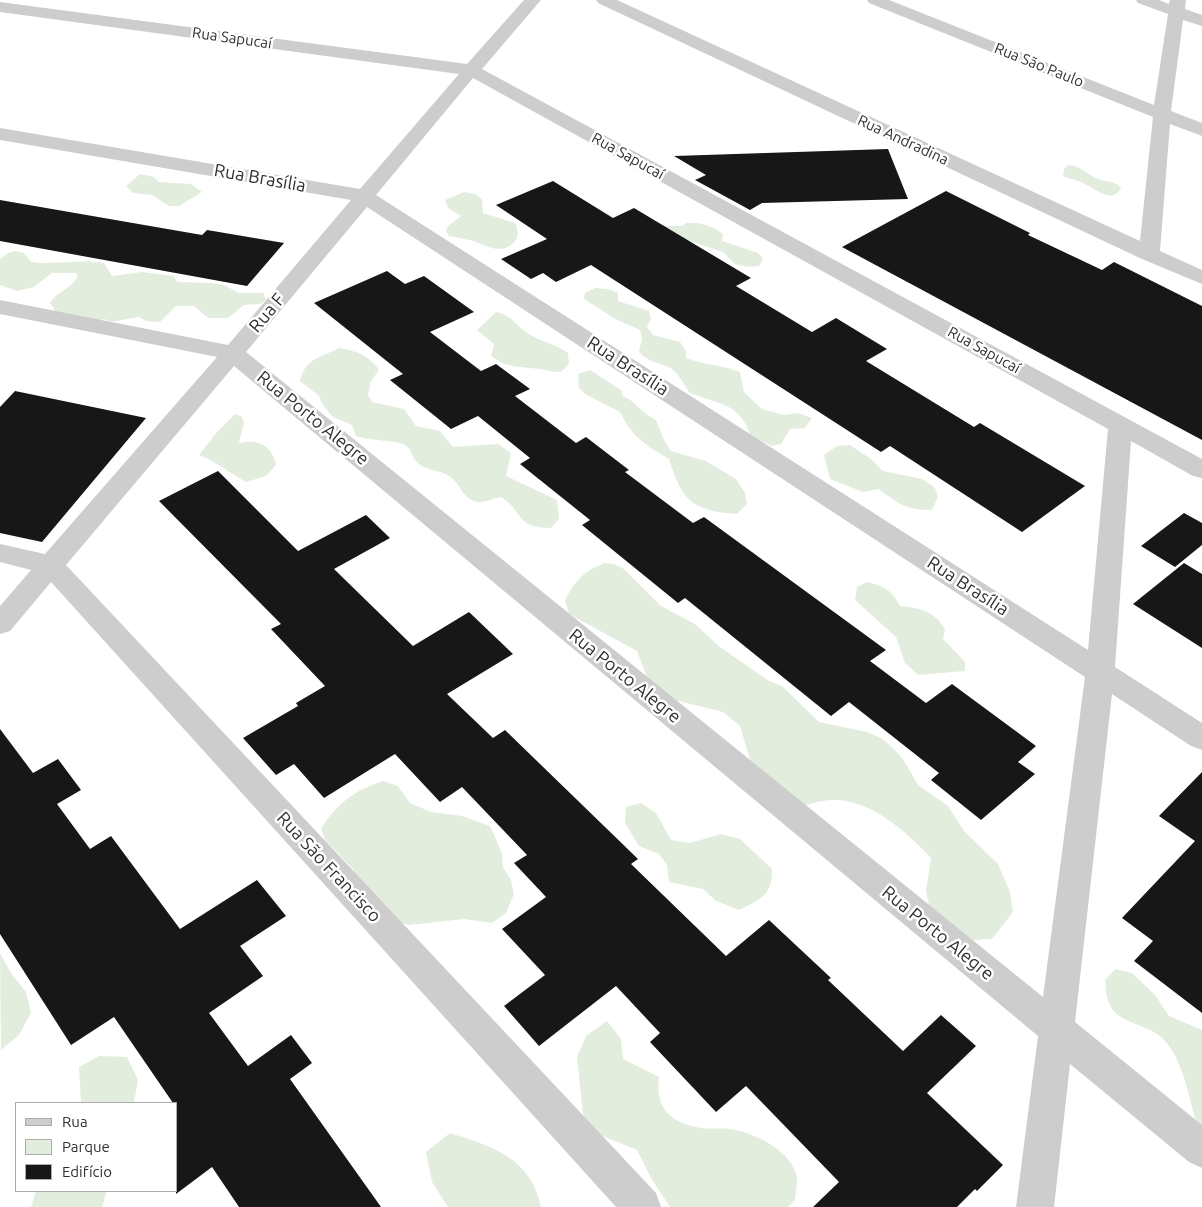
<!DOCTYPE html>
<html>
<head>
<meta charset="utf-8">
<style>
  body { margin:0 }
  #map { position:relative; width:1202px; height:1207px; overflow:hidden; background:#fff; font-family:Ubuntu,sans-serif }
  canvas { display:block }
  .legend { position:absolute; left:15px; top:1102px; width:162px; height:90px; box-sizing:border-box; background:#fff; border:1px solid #acacac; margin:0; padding:6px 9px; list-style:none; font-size:15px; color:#303030 }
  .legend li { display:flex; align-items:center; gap:10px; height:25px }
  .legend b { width:25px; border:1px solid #acacac }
</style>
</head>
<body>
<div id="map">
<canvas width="1202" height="1207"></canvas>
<ul class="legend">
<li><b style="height:6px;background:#cdcdcd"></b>Rua</li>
<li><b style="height:14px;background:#e3edde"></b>Parque</li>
<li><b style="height:14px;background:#171717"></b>Edifício</li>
</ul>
</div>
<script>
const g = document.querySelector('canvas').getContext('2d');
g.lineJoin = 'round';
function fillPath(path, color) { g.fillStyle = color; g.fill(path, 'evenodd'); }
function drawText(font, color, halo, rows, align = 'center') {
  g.font = font + ' Ubuntu,sans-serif'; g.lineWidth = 5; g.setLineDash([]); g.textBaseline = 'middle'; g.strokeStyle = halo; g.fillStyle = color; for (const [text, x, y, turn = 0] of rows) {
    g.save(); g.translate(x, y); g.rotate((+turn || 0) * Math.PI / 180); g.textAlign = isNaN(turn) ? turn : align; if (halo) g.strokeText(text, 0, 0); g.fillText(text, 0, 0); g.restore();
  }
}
fillPath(new Path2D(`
  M1068,165c13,0 19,10 30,14 9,3 16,2 23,8 -7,19 -27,1 -38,-4 -6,-3 -14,-4 -20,-7l1,-7z
  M140,174l14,3 5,5 32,2 11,8 -23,14h-10l-17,-11 -19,-2 -7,-7z
  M464,192l11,2 7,5 1,14 32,10c3,5 4,13 0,18 -11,14 -27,6 -39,1 -9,-3 -18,-4 -27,-6l-3,-5 2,-5 13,-10 -13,-8 -3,-8z
  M686,223c14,-1 25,2 37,11l-1,7 36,12 5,6 -4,7 -11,1 -13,-3 -12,-12 -37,-12 -28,-14h24z
  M15,251l9,2 7,9c25,3 49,-3 73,1l8,13 30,-4 32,4 3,6 34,1 13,2 15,8h24l3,7 -6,4 -16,1 -16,13h-20l-14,-12h-18l-16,16 -14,-1 -7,-4 -28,5 -7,-3 -12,4 -39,-5 1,-10 -4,-5c10,-14 20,-13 28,-27l-2,-3h-24l-18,14 -17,4 -17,-6v-26l8,-6z
  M595,288l13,1 10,4v8l31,10 2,8 -4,8 6,8 27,7 6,9v7c18,7 36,7 54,14l4,20 18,17 22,6 14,-2 14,5 -7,10 -15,1 -9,15 -9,2 -21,-10c-13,-35 -32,-31 -61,-43 -6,-7 -10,-18 -17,-23 -10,-8 -27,-7 -34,-19l3,-12 -2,-9 -23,-10 -33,-21 1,-6z
  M496,312c16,3 20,14 33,22 12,8 27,10 39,19l1,11 -8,8c-12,0 -21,-4 -32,-4 -16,-2 -25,-2 -38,-12l3,-12 -17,-14z
  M339,348c17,3 30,7 40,22l-8,11 -3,14 4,7 32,7 12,17 24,5 13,16 45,-3 13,9 -5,23 51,24 2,19 -8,9c-37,0 -27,-17 -50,-31 -7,1 -17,6 -23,5 -16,-2 -18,-21 -31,-27 -10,-6 -23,-4 -31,-14 -5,-5 -4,-12 -11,-16 -8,-5 -36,-4 -49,-9l-4,-11 -19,-8 -10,-12 -5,-10 -18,-14c6,-24 19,-22 39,-33z
  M590,370l31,20 2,6c14,6 18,17 33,24l8,20 7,11 35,10 30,18 9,14 2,11 -10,10c-45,-3 -55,-13 -68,-55l-20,-12 -13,-11 -9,-11 -7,-13 -35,-18 -6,-6 -1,-14z
  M235,414l7,3 2,6 -5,20c19,-4 33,2 37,22l-10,11 -20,6c-18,-10 -27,-19 -47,-27l18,-23z
  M850,445l21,14 12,12 39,8 13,9 3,9 -6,13c-23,1 -36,-7 -53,-21l-16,3 -33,-13 -6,-24 13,-9z
  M605,563l9,1 10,5 37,37 34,18 25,23 49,34 13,5 37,36 48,10 14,6 11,9 11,12 15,26 30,21 16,25 34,33 12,28 3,20 -21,27 -30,2 -29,-17 -7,-33 5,-33c-24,-26 -61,-59 -98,-58 -12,0 -26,5 -38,8l-42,-38 -13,-44 -17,-14 -57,-14 -19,-21 -10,-26 -68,-37 -4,-13c9,-20 19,-30 40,-38z
  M867,582c17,4 25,8 33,24 20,2 34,5 45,23l-2,10 22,23v9l-47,4 -13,-12 -9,-26 -41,-37 2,-13z
  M383,781l15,5 12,17 21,9 31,4 28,10 12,27 1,14 8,13 3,14 -8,19 -14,10 -28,-4 -55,6 -12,-3 -12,-18 -29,-20 -2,-14 -29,-30 -4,-11c15,-25 34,-39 62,-48z
  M641,803l15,10 15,27 19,3 31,-9 19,5 32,30c1,26 -12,31 -33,41l-23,-9 -13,-12 -34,-7 -2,-17 -8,-11 -20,-8 -14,-23 1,-16z
  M0,953l11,20 15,19 5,21 -12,22 -18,15z
  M1115,969l17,4 23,22 14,21 33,14v99l-5,-5c-9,-28 -13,-61 -32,-83 -16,-19 -47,-15 -56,-38 -3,-6 -3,-16 -4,-23z
  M607,1021l14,18 2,20 36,18c-4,31 11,46 42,51 11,2 23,-1 34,2 23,5 52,19 61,43 2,7 0,19 -1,27l-7,7h-118l-19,-29 -14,-28 -37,-15 -17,-20 -6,-58 9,-21z
  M99,1056l28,1 11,23 -4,23h-53l-2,-36z
  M450,1133c42,13 81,25 91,74h-93l-16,-25 -6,-30z
  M36,1191h71l-5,16h-71z`), '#e3edde');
fillPath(new Path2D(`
  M888,149l20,50 -146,4 -12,7 -55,-30 11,-5 -32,-19z
  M553,181l60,37 21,-10 117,70 -15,8 76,46 24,-14 51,31 -21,12 108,66 6,-4 105,63 -63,46 -132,-86 -9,6 -290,-187 -35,17 -13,-9 -12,6 -30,-20 46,-20 -51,-34z
  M946,191l84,42 -2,2 74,35 12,-8 88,44v134l-360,-193z
  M0,200l202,35 5,-5 77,13 -37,43 -247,-45z
  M387,271l18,13 19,-8 50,36 -44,20 51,39 15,-7 34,25 -15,7 61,47 10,-6 43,33 -4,2 68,51 11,-6 182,133 -16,11 56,42 26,-19 84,62 -18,16 17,12 -54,46 -50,-40 8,-7 -90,-71 -18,14 -146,-118 -7,5 -96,-78 8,-5 -70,-56 10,-6 -52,-42 -27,13 -61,-49 13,-6 -89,-71z
  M15,391l131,27 -104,124 -42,-9v-126z
  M218,471l80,80 68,-36 24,23 -56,31 79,77 56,-34 44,42 -66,40 46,44 12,-8 133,129 -7,5 95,92 43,-36 62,58 -3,2 75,71 38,-36 35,31 -49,47 76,72 -26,26 -2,-2 -18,18h-144l26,-25 -93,-96 -30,26 -66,-70 10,-9 -44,-47 -77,60 -35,-40 41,-31 -43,-46 44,-32 -32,-34 13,-8 -65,-68 -22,15 -45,-48 -71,44 -30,-34 -18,11 -33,-37 55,-32 -2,-3 29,-17 -54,-57 10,-5 -122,-123z
  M1184,513l18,10v22l-27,22 -34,-21z
  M1184,563l18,11v74l-69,-44z
  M0,729l33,44 25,-14 23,31 -24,14 33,45 21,-13 69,93 77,-49 29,36 -46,30 23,30 -54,37 39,53 43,-31 21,28 -22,16 91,128h-142l-27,-40 -36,27v-91h-3l-59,-86 -43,28 -71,-111z
  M1202,772v241l-68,-52 19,-20 -31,-23 73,-77 -36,-25z`), '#171717');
fillPath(new Path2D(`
  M524,0h17l-59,69 720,390v19l-9,-2 -62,-35 -16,226 87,56v27l-11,-4 -79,-52 -37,328 127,103v43l-13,-6 -119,-98 -16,143h-38l22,-171 -804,-670 -168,199 590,628 5,14h-45l-565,-625 -41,49 -10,3v-28l31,-36 -31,-8v-18l45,10 172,-197 -217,-43v-14l228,45 123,-145 -351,-60v-12l360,61 99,-115 -459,-62v-10l467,62zM473,78l635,351 -20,221 -712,-455zM367,207l718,470 -42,320 -797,-645z
  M596,0h21l523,241 13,-124 -284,-114 -2,-3h22l265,105 14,-91 -30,-11 -2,-3h23l10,4 1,-4h16l-1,9 17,6v11l-19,-6 -12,91 31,12v13l-32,-12 -10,127 42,19v14l-60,-25 -544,-256z`), '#cdcdcd');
drawText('15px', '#303030', '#fff', [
  ["Rua Sapucaí",232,38,8],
  ["Rua São Paulo",1039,65,22],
  ["Rua Andradina",903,140,25],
  ["Rua Sapucaí",628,156,29],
  ["Rua Sapucaí",984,350,29]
]);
drawText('18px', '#303030', '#fff', [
  ["Rua Brasília",260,178,10],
  ["Rua F",267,313,-50],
  ["Rua Brasília",628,366,33],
  ["Rua Porto Alegre",313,418,39],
  ["Rua Brasília",968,586,33],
  ["Rua Porto Alegre",625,676,39],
  ["Rua São Francisco",329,867,47],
  ["Rua Porto Alegre",938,933,39]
]);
</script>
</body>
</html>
